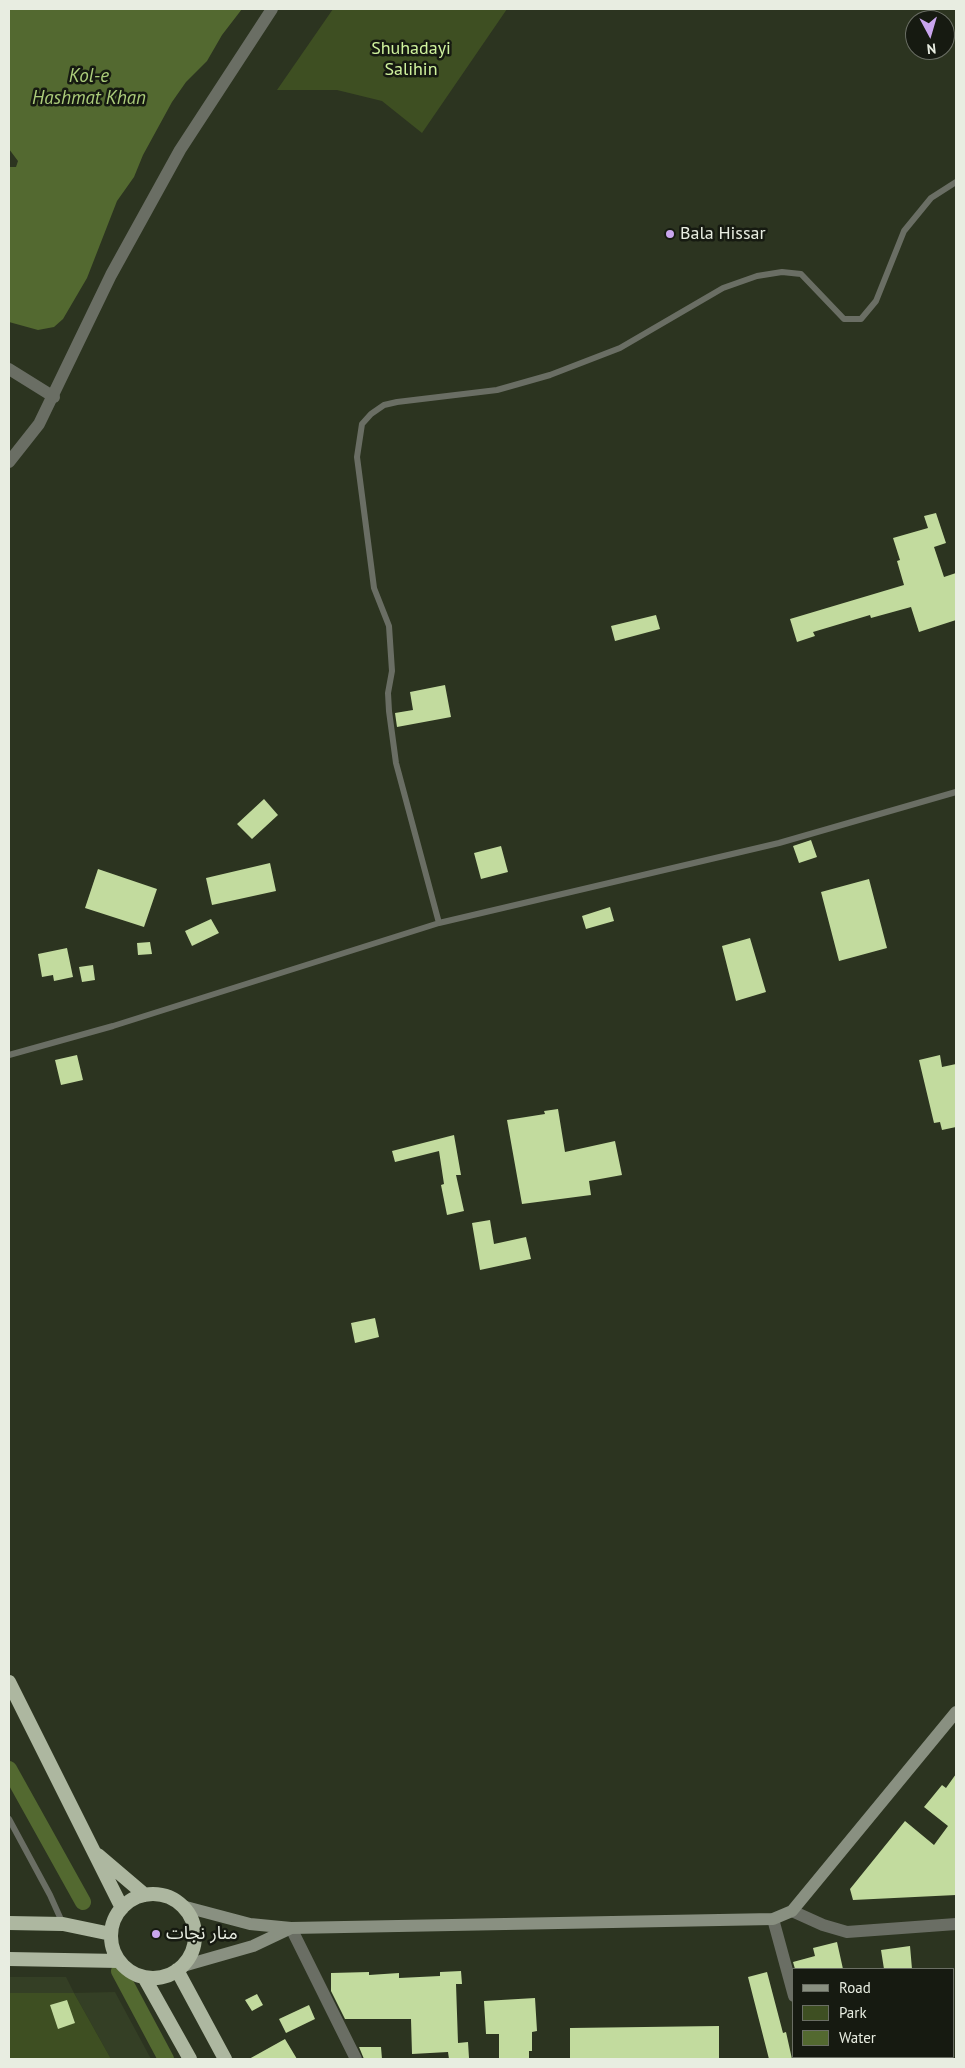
<!DOCTYPE html>
<html>
<head>
<meta charset="utf-8">
<style>
  body { margin:0 }
  #map { position:relative; width:965px; height:2068px; overflow:hidden; background:#2c3420; font-family:"PT Sans",sans-serif }
  canvas { display:block }
  .frame { position:absolute; inset:0; border:10px solid #e8ede1; pointer-events:none }
  .legend { position:absolute; left:792px; top:1968px; width:162px; height:90px; box-sizing:border-box; background:#161a11; border:1px solid #6a6e64; margin:0; padding:6px 9px; list-style:none; font-size:15px; color:#e8ede1 }
  .legend li { display:flex; align-items:center; gap:10px; height:25px }
  .legend b { width:25px; border:1px solid #6a6e64 }
  .north { position:absolute; left:905px; top:10px; width:50px; height:50px; box-sizing:border-box; background:#161a11; border:1px solid #6a6e64; border-radius:50%; rotate:174deg; font-size:14px; font-weight:700; line-height:20px; text-align:center; color:#e8ede1 }
  .north::after { content:''; display:block; margin:auto; width:18px; height:22px; background:#c9a5ee; clip-path:polygon(50% 0,100% 100%,50% 72%,0 100%) }
</style>
</head>
<body>
<div id="map">
<canvas width="965" height="2068"></canvas>
<div class="frame"></div>
<ul class="legend">
<li><b style="height:6px;background:#899081"></b>Road</li>
<li><b style="height:14px;background:#3e4f22"></b>Park</li>
<li><b style="height:14px;background:#536930"></b>Water</li>
</ul>
<div class="north">N</div>
</div>
<script>
const g = document.querySelector('canvas').getContext('2d');
g.lineJoin = 'round';
function fillPath(path, color) { g.fillStyle = color; g.fill(path, 'evenodd'); }
function trace(path, color, width, dash) { g.strokeStyle = color; g.lineWidth = width; g.lineCap = dash ? 'butt' : 'round'; g.setLineDash(dash || []); g.stroke(path); }
function drawText(font, color, halo, rows, align = 'center') {
  g.font = font + ' "PT Sans","Noto Sans Arabic",sans-serif'; g.lineWidth = 5; g.setLineDash([]); g.textBaseline = 'middle'; g.strokeStyle = halo; g.fillStyle = color; for (const [text, x, y, turn = 0] of rows) {
    g.save(); g.translate(x, y); g.rotate((+turn || 0) * Math.PI / 180); g.textAlign = isNaN(turn) ? turn : align; if (halo) g.strokeText(text, 0, 0); g.fillText(text, 0, 0); g.restore();
  }
}
fillPath(new Path2D(`
  M9,1977h57l8,16 41,-1 36,67h-40l-37,-66h-65z`), '#343f25');
fillPath(new Path2D(`
  M333,9h174l-85,124 -40,-32 -45,-11h-60z
  M9,1993h65l37,66h-102z`), '#3e4f22');
fillPath(new Path2D(`
  M9,9h233l-20,26 -15,26 -21,21 -14,20 -29,53 -9,22 -17,24 -30,77 -24,41 -9,8 -16,3 -29,-8v-155h7l2,-6 -9,-12z`), '#536930');
trace(new Path2D(`
  M9,1769l74,133
  M119,1971l47,88`), '#536930', 16);
fillPath(new Path2D(`
  M936,513l10,30 -12,4 10,30 12,-4v47l-37,12 -8,-25 -40,11 -1,-3 -57,17 2,4 -18,6 -7,-23 114,-34 -7,-24 3,-1 -7,-22 35,-10 -4,-12z
  M656,615l4,14 -45,12 -4,-15z
  M445,685l6,32 -54,10 -2,-14 18,-3 -3,-18z
  M264,799l14,16 -26,24 -15,-15z
  M811,840l6,17 -18,6 -6,-17z
  M501,846l7,26 -27,7 -7,-26z
  M270,863l6,28 -64,14 -6,-27z
  M98,869l59,20 -13,38 -59,-19z
  M869,879l18,69 -48,13 -18,-69z
  M610,907l4,14 -28,8 -4,-13z
  M211,919l8,14 -27,13 -7,-15z
  M750,938l16,54 -30,9 -14,-55z
  M150,942l2,12 -14,1 -1,-12z
  M67,948l6,29 -19,4 -1,-6 -11,2 -4,-23z
  M93,965l2,15 -13,2 -3,-15z
  M77,1055l6,25 -22,5 -6,-25z
  M940,1055l2,12 14,-3v63l-14,3 -2,-8 -6,1 -15,-63z
  M558,1109l7,43 50,-11 7,34 -33,6 2,14 -69,9 -15,-84 38,-6 -1,-3z
  M454,1135l7,40h-5l8,36 -17,4 -6,-30 3,-1 -5,-33 -44,11 -3,-11z
  M490,1220l4,24 32,-7 5,22 -51,11 -8,-47z
  M375,1318l4,19 -24,6 -4,-20z
  M956,1774v121l-103,5 -3,-11 55,-68 29,24 14,-19 -24,-19 18,-22 4,3z
  M837,1942l6,27h-48l-2,-7 22,-6 -2,-8z
  M910,1946l2,23h-28l-3,-19z
  M461,1971l1,13h-6l2,59 10,-1 1,16 -20,1 -1,-7 -36,2 -1,-35h-66l-14,-28v-18l38,-1v3l30,-2v5l41,-2v-4z
  M767,1972l16,61 3,-1 6,27h-23l-21,-82z
  M257,1994l6,11 -11,6 -7,-11z
  M535,1998l2,33 -5,1v19h-3v8h-30v-25h-13l-2,-33z
  M67,2000l8,23 -17,6 -8,-24z
  M309,2005l6,14 -29,14 -7,-14z
  M719,2026v33h-149v-31z
  M285,2039l12,20h-48z
  M359,2047h22l1,12h-18z`), '#c2db9e');
trace(new Path2D(`
  M439,923l-43,-160 -7,-52 -1,-18 4,-22 -3,-45 -15,-38 -17,-131 5,-33 9,-10 13,-9 13,-3 100,-12 53,-15 70,-27 103,-60 34,-12 25,-4 19,2 43,45h17l15,-18 28,-70 27,-33 25,-16
  M9,1055l104,-29 326,-103 340,-80 177,-51
  M9,1819l41,76 13,29`), '#6a6e64', 6);
trace(new Path2D(`
  M9,369l45,28
  M792,1911l31,14 24,7 109,-8
  M773,1919l21,77
  M291,1928l65,131
  M810,2057l1,2`), '#6a6e64', 12);
trace(new Path2D(`
  M9,462l30,-38 72,-149 69,-125 92,-141`), '#6a6e64', 12);
trace(new Path2D(`
  M182,1906l68,18 41,4 482,-9 19,-8 164,-199
  M183,1966l70,-20 38,-18`), '#899081', 12);
trace(new Path2D(`
  M9,1682l113,226
  M98,1855l47,40
  M111 1936a42 42 0 1 1 84 0a42 42 0 1 1-84 0Z
  M9,1923l54,1 48,10
  M9,1959l110,2
  M177,1970l48,89
  M144,1977l46,82`), '#adb7a0', 14);
for (const [x, y, r, color] of [
  [670,234,5,"#c9a5ee"],
  [156,1934,5,"#c9a5ee"]
]) { const dot = new Path2D(); dot.arc(x, y, r, 0, 2 * Math.PI); g.fillStyle = color; g.fill(dot); trace(dot, '#161a11', 2); }
drawText('18px', '#d0f39e', '#161a11', [
  ["Shuhadayi",411,49],
  ["Salihin",411,70]
]);
drawText('18px', '#e8ede1', '#161a11', [
  ["Bala Hissar",680,234],
  ["منار نجات",166,1934]
], 'left');
drawText('italic 19px', '#accd7a', '#161a11', [
  ["Kol-e",89,77],
  ["Hashmat Khan",89,99]
]);
</script>
</body>
</html>
